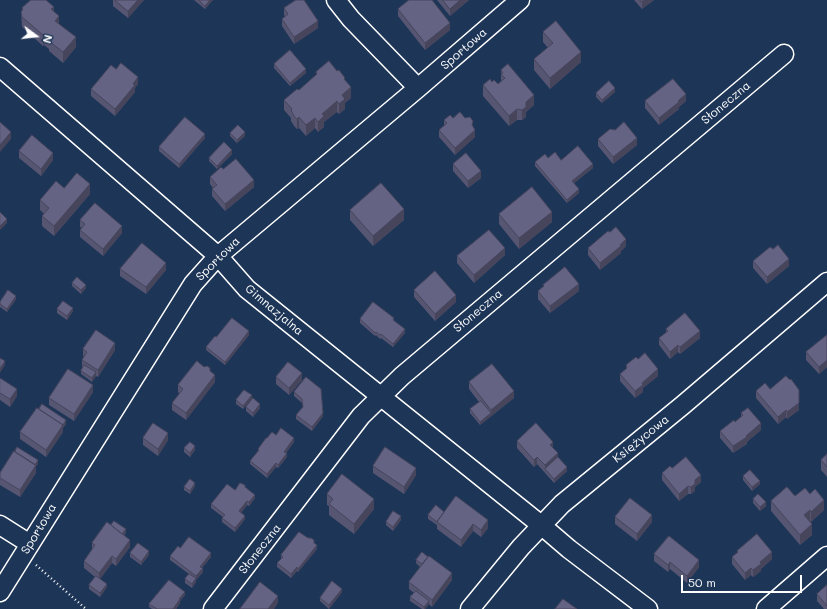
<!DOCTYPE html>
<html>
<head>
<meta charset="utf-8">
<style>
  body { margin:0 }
  #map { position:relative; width:827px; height:609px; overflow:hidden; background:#1d3557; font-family:Mali,sans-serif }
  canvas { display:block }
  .north { position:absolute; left:16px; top:16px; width:40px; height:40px; -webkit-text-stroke:3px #1d3557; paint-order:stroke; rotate:105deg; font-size:11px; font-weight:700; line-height:16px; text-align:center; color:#fff }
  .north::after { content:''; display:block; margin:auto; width:14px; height:18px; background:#fff; clip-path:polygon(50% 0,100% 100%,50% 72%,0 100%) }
  .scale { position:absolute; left:681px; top:575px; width:121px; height:18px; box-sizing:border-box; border:2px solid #fff; border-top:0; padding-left:5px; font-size:12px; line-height:14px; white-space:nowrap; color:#fff; -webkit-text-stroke:3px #1d3557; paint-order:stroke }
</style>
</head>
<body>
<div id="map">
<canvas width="827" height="609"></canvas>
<div class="north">N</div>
<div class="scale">50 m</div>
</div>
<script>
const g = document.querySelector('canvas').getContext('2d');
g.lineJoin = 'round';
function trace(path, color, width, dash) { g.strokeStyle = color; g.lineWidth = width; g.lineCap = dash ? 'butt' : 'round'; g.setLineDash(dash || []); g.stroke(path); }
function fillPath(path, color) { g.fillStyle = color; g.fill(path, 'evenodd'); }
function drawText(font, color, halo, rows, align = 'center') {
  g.font = font + ' Mali,sans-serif'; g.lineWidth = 3; g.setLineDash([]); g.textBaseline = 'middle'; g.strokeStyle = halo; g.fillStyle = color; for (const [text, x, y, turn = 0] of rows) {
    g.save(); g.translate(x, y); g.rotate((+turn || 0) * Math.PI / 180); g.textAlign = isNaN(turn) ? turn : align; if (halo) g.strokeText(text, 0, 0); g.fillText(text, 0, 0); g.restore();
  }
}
const street = new Path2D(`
  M336,0l15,19 67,69
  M0,67l218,189 29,33 294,236 28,24 79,60
  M0,525l30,19
  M0,592l193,-308 25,-28 200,-168 102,-88
  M213,609l148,-193 41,-40 382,-322
  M470,609l51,-62 41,-43 121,-99 144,-123
  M766,609l61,-53`);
trace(street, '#fff', 21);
trace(new Path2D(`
  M36,565l50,44`), '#fff', 2.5, [1, 3]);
trace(street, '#1d3557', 18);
fillPath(new Path2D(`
  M113,0h31l-16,18 -15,-12z
  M194,0h19l-8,9z
  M437,0h32l-19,16z
  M634,0h20l-12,9z
  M22,8l32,4 5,12 17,23 -13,16 -14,-12v-2l-5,-4 -1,1 -21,-19 -1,-15 1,-1z
  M284,8l34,20 -24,16 -12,-18v-7l3,-2 -1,-2z
  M398,9l52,21 -25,20 -27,-34z
  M543,32l38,30 -31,27 -16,-19v-11l14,-11 -5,-6z
  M274,64l32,9 -16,13 -16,-18z
  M116,69l22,15 -3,4v4l-20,24 -24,-20v-7z
  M501,70l33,35 -8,7v5l-4,3h-5l-8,6 -26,-30v-11l9,-3 6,2 3,-2z
  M316,72l29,8 6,18 -6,5v6l-6,5 -2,-2 -13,10v5l-6,5 -3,-4 -9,8 -7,-8 -2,1 -3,-3 -3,-5v-3l-7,-8v-10l15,-10 17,-15z
  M615,92l-13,11 -6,-6v-4z
  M645,101h41l-7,6v2l-20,16 -14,-17z
  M453,118h12l8,9 2,10 -20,18 -16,-18v-7l5,-4v-6z
  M230,133l15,3 -8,7 -7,-7z
  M205,138l-26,30 -20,-17v-4z
  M598,139l39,6 -24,19 -15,-18z
  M19,151l34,9 -12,16 -22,-18z
  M232,154l-15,15 -8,-8v-3z
  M561,160l32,8 -19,15 5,10 -12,10 -32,-37v-4z
  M453,164l28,14 -13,10 -15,-17z
  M223,169l31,18 -29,24 -13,-15v-7l1,-1 -3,-4v-7z
  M64,188l26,6 -36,42 -12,-10v-10l2,-2 -4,-4v-10z
  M350,210l54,10 -31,26 -23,-26z
  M499,214l53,8 -33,27 -20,-25z
  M80,220l42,13 -19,23 -23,-19v-7l2,-2 -2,-1z
  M626,246l-5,5v2l-21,17 -12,-15v-7z
  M505,255l-31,28 -17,-20v-7z
  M753,261l36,5 -22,18 -14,-16z
  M120,269l46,1 -20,24 -26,-18z
  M72,283l14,5 -5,6 -9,-8z
  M543,285l36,6 -29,22 -12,-14v-8l5,-4z
  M414,290l42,12 -21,19 -21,-24z
  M16,299l-9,13 -7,-5v-5z
  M57,309l16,2 -6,9 -10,-7z
  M360,319l34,1 11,13 -12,14 -12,-9 -1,1 -4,-4 -1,1 -15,-13z
  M666,329l34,9 -20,16 -2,-2 -8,7 -11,-14v-7l7,-5z
  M249,335l-24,30 -19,-15v-3l10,-10z
  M827,335v32l-8,7 -13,-14v-8z
  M83,349l32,1 -17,27 -2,-1 -4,6 -11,-8v-3l2,-4h-1v-7l2,-3 -1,-1z
  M626,365l32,11 -15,12v4l-8,6 -15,-17v-7l6,-5z
  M210,371l5,11 -29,38 -14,-10v-7l8,-9 -2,-2v-7z
  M276,377l26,3 -13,15 -13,-11z
  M0,378l17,18 -7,11 -10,-7z
  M469,382l45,16 -34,27 -10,-12v-4l9,-7 -10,-13z
  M770,389l29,21 -12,9 -1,-2 -8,7 -22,-26v-7z
  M93,392l-19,29 -25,-16v-7z
  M294,392l29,24 -11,15 -16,-12v-4l7,-8 -1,-4 -8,-7z
  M252,399l-9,10 -7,-5v-4z
  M246,407l14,1 -7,9 -7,-6z
  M741,413l20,17 -14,12v2l-14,9 -13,-15v-7l15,-9 6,-5z
  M66,424l-3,4v4l-17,25 -26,-18v-7z
  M276,435l18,7 -8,11 1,4 -9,11 -2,-1 -9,11 -17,-14v-3l8,-10v-2l9,-11z
  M143,438l25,2 -10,16 -15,-11z
  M517,441l36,7 5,9 9,14 -13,12 -17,-19 -3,3 -17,-19z
  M184,448l11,2 -5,7 -6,-5z
  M827,454v23l-6,-7v-10z
  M38,464l-2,2v7l-16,24 -20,-12v-12z
  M373,466l43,9 -12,19 -31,-21z
  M672,468l29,14 -6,5v4l-4,3h-3l-9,7 -17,-21v-7z
  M743,476l17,8 -8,7 -9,-11z
  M195,486l-5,8 -6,-4v-3z
  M245,487l10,11 -6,8 -2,-1 -6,8 4,6 -10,13 -13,-10v-4l1,-1 -12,-9v-4z
  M327,494l47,15 -20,25 -25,-19v-9l-2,-1z
  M795,496l29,14 -13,12 -1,-1h-1l3,14 -12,10 -29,-34v-10z
  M753,499l13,7 -6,5 -7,-8z
  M444,512l44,16 -7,9 -8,-6 -12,16 -24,-18v-4l-9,-6v-4z
  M615,517l37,5 -15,19 -22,-17z
  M401,520l-8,11 -7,-6v-3z
  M111,525l15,8 -2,2 6,12 -14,19 -4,-3 -12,16 7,8 -7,10 -11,-8v-4l6,-8 -11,-9v-7l8,-11v-7z
  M314,543l3,6 -19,23 -1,-1 -6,7 -14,-11v-4l4,-4v-4z
  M180,548l31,9 -9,11 1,4 -7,8v-1v3l-4,6 -7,-5v-4l4,-5 -19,-14v-4z
  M737,551l35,8 -11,10v2l-8,6 -2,-2 -6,5 -13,-16v-7l5,-4z
  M130,553l19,2 -8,10 -11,-8z
  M654,554l45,13 -12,16 -17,-14 -2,3 -14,-11z
  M416,560l36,20 -20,27 -3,-3 -4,5h-3l-12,-8v-4l4,-4 -5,-4v-7l11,-15 -4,-4z
  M827,585v24h-3l-7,-8v-7z
  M342,592l-13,17 -9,-8v-3z
  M185,595l-5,6v2l-4,6h-24l-3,-2v-3z`), '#565572');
fillPath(new Path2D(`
  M138,0h6l-16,18v-7z
  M210,0h3l-8,9v-3z
  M460,0h9l-19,16v-7z
  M645,0h9l-12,9v-7z
  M54,7v10l-3,-8z
  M59,16v10l-4,-5z
  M318,21v7l-24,16v-7z
  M450,23v7l-25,20v-7z
  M44,34v11l-1,1v-11z
  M76,37v10l-13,16v-11z
  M581,52v10l-31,27v-11z
  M306,69v4l-16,13v-3z
  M138,77v7l-3,4v4l-20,24v-7z
  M351,87v11l-6,5v6l-6,5v-10l3,-9z
  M615,88v4l-13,11v-3z
  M686,94v7l-7,6v2l-20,16v-7z
  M534,95v10l-8,7v-10z
  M337,101v11l-13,10v5l-6,5v-10l4,-8z
  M526,107v10l-4,3v-10z
  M517,109v11l-8,6v-10z
  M299,117v11l-2,1v-10z
  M315,118v10l-9,8v-11z
  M475,130v7l-20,18v-7z
  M11,132v7l-11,13v-7z
  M245,132v4l-8,7v-3z
  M205,134v4l-26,30v-4z
  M637,138v7l-24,19v-7z
  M232,150v4l-15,15v-3z
  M53,153v7l-12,16v-7z
  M593,164v4l-21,17v-4z
  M481,171v7l-13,10v-7z
  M254,180v7l-29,24v-7z
  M90,184v10l-36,42v-10z
  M579,189v4l-12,10v-3z
  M404,209v11l-31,26v-10z
  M552,212v10l-33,27v-11z
  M7,219v4l-7,7v-4z
  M122,226v7l-19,23v-7z
  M626,239v7l-5,5v2l-21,17v-7z
  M505,248v7l-31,28v-8z
  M789,259v7l-22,18v-7z
  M166,263v7l-20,24v-7z
  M579,284v7l-29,22v-7z
  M86,285v3l-5,6v-4z
  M456,295v7l-21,19v-7z
  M16,296v3l-9,13v-3z
  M73,308v3l-6,9v-4z
  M405,329v4l-12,14v-3z
  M249,331v4l-24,30v-3z
  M700,331v7l-20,16v-7z
  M115,343v7l-17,27v-7z
  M678,345v7l-8,7v-7z
  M827,360v7l-8,7v-7z
  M5,361v4l-5,8v-4z
  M658,369v7l-15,12v4l-8,6v-7l7,-8z
  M96,372v4l-4,6v-4z
  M302,373v7l-13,15v-7z
  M215,375v7l-29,38v-7z
  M93,385v7l-19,29v-7z
  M17,389v7l-7,11v-8z
  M799,390v20l-12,9v-7z
  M514,391v7l-34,27v-3l11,-9v-3z
  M252,395v4l-9,10v-3z
  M260,404v4l-7,9v-4z
  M786,410v7l-8,7v-7z
  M323,413v3l-11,15v-4z
  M66,420v4l-3,4v4l-17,25v-7z
  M761,423v7l-14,12v2l-14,9v-7z
  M168,433v7l-10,16v-7z
  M294,438v4l-10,13v-3z
  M553,442v7l-3,-4z
  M195,446v4l-5,7v-4z
  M287,453v4l-9,11v-3z
  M558,453v7l-13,9v-4z
  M537,457v7l-3,3v-7z
  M38,460v4l-2,2v7l-16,24v-7z
  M276,463v4l-9,11v-4z
  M567,467v4l-13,12v-4z
  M416,468v7l-12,19v-7z
  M701,475v7l-6,5v4l-4,3v-7l4,-7z
  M760,481v3l-8,7v-4z
  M195,483v3l-5,8v-3z
  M688,486v8l-9,7v-7z
  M255,495v3l-6,8v-4z
  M374,499v10l-20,25v-10z
  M824,500v10l-13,12v-10z
  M247,501v4l-8,10v-4z
  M766,502v4l-6,5v-4z
  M810,510v11l-6,5v-11z
  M652,515v7l-15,19v-7z
  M245,516v3l-10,13v-4z
  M401,516v4l-8,11v-4z
  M488,520v8l-7,9v-7z
  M473,524v7l-12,16v-7z
  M812,524v11l-12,10v-10z
  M126,529v4l-5,7v-4z
  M130,540v7l-14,19v-7z
  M317,545v4l-19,23v-3z
  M149,551v4l-8,10v-3z
  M772,552v7l-11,10v2l-8,6v-7l7,-8z
  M211,553v4l-11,13v-3z
  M112,556v7l-13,17v-7z
  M699,560v7l-12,16v-7z
  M670,562v7l-2,3v-7z
  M297,567v4l-6,7v-4z
  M203,568v4l-7,8v-4z
  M751,568v7l-6,5v-7z
  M452,573v7l-20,27v-7z
  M196,578v4l-4,6v-4z
  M107,584v3l-7,10v-4z
  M342,589v3l-13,17v-4z
  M185,592v3l-5,6v2l-4,6h-3l6,-10z
  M278,596v7l-4,6h-6z
  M429,601v3l-4,5h-1v-2z`), '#46455c');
const building = new Path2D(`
  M31,0h15l8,7 -3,2 8,7 -4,5 21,16 -13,15 -14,-11 1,-1 -6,-6 -1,1 -21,-18 -1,-5 2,-3 -1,-1z
  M115,0h23l-10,11z
  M199,0h11l-5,6z
  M296,0h8l14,21 -24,16 -12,-18 6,-5 -4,-6z
  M409,0h23l18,23 -25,20 -27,-34z
  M443,0h17l-10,9z
  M640,0h5l-3,2z
  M556,21l25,31 -31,26 -16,-19 19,-16 -10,-11z
  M290,50l16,19 -16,14 -16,-19z
  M329,61l8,10 2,-1 6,8 -1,1 7,8 -9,8 3,4 -6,5 -2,-3 -15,13 2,2 -6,6 -3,-4 -9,7 -7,-8 -2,2 -3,-3 -3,-6 1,-1 -8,-9 13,-11 2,1 18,-16 -1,-2z
  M121,63l17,14 -5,7 2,1 -20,24 -24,-20 20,-24 5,4z
  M508,64l26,31 -8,7v5l-4,3 -5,-1 -8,7 -26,-31 7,-6 2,3 2,-2 4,4 7,-6 -4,-4 2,-1 -2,-3z
  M673,79l13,15 -8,7 1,1 -20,16 -14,-17z
  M609,81l6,7 -13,12 -6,-7z
  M460,112l5,6 5,-1 3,4 -1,4 3,5 -20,18 -16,-18 8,-7 -3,-3 6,-5 3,3z
  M185,117l20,17 -26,30 -20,-17z
  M0,122l11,10 -11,13z
  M624,122l13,16 -24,19 -15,-18 12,-10 5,1z
  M238,125l7,7 -8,8 -7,-7z
  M32,135l21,18 -12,16 -22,-18z
  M224,142l8,8 -15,16 -8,-8z
  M578,146l15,18 -21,17 7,8 -12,11 -32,-38 10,-8 3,4 7,-6 6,8z
  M466,153l15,18 -13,10 -15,-17z
  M236,159l18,21 -29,24 -13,-15 5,-4 -7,-8 11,-10 2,2z
  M77,173l13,11 -36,42 -12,-10 7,-8 -9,-8 16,-19 8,7z
  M381,183l23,26 -31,27 -23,-26z
  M532,187l20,25 -33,26 -20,-24z
  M95,203l27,23 -19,23 -23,-19 5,-6 -5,-4z
  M0,212l7,7 -7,7z
  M616,227l10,12 -6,6 1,1 -21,17 -12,-15 20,-17 2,1z
  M489,230l16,18 -31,27 -17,-19z
  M142,243l24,20 -20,24 -26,-18z
  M778,245l11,14 -22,18 -14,-16 17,-14 3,2z
  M565,267l14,17 -29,22 -12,-15 6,-5 -1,-1z
  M435,271l21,24 -21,19 -21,-24z
  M77,277l9,8 -5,5 -9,-7z
  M8,290l8,6 -9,13 -7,-5v-2z
  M63,301l10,7 -6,8 -10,-7z
  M373,302l21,16 -1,2 12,9 -12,15 -12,-10 -1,1 -4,-3 -1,1 -15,-14z
  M685,313l15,18 -20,16 -2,-2 -8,7 -11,-14 9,-7 -2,-2z
  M232,318l17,13 -24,31 -19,-15 9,-11 1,1z
  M96,330l19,13 -17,27 -16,-10 5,-8 -4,-3z
  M827,335v25l-8,7 -13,-15z
  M645,353l13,16 -16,14 1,2 -8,6 -15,-17 7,-6 -1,-3 10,-8 2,2z
  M0,358l5,3 -5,8z
  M197,361l7,6 3,-1 3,2v3l5,4 -29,38 -14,-10 11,-14 -5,-4z
  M288,362l14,11 -13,15 -13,-11z
  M492,364l22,27 -23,19 -22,-28z
  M84,365l12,7 -4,6 -11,-7z
  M68,369l25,16 -19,29 -25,-16z
  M786,376l4,4 1,-1 8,11v13l-12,9 -1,-2 -8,7 -22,-26 9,-8 5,6z
  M306,377l15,12 2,24 -11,14 -16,-12 7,-8 -1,-8 -8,-7z
  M0,378l17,11 -7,10 -10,-6z
  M244,390l8,5 -9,11 -7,-6z
  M253,398l7,6 -7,9 -7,-6z
  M481,401l10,12 -11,9 -10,-13z
  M42,404l24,16 -3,5 -24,-16z
  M37,408l26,17 -17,25 -26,-18z
  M748,408l13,15 -15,13 1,1 -14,9 -13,-15 14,-11 1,2 8,-7 -2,-2z
  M153,423l15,10 -10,16 -15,-11z
  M536,423l17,19 -3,3 8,8 -13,12 -8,-8 -3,3 -17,-19z
  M281,428l13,10 -10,14 3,1 -9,12 -2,-2 -9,11 -17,-13 9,-11 -1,-1 8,-11h1l5,-6 4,3z
  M190,442l5,4 -5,7 -6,-5z
  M17,447l21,13 -3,5 -20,-13z
  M385,447l31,21 -12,19 -31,-21z
  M14,451l22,14 -16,25 -20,-12v-5z
  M827,454v13l-6,-7z
  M558,457l9,10 -13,12 -9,-10z
  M686,457l15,18 -6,5v4l-4,3 -3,-1 -9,8 -17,-21 8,-7 2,2z
  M750,470l10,11 -8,6 -9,-11z
  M342,474l32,25 -20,25 -25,-20 4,-5 -6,-5z
  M190,479l5,4 -5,8 -6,-4z
  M240,483l5,2v2l10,8 -6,7 -2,-1 -8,10 6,5 -10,12 -13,-10 3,-3 -14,-11 16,-20 8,6z
  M787,487l8,9 10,-8 5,6 5,-5 9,11 -13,12 -1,-2 -6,5 8,9 -12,11 -29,-34z
  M758,494l8,8 -6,5 -7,-8z
  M456,496l32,24 -7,10 -8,-6 -12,16 -24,-18z
  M630,498l22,17 -15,19 -22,-17z
  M436,505l8,7 -7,10 -9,-7z
  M393,511l8,5 -8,11 -7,-5z
  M114,521l12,8 -4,5 -11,-9z
  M107,522l23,18 -14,19 -4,-3 -13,17 -15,-12 11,-16 -3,-2z
  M299,532l9,6h3l3,2v3l3,2 -19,24 -1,-2 -6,7 -14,-11 6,-6 -2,-2z
  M757,534l15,18 -12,10 1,2 -8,6 -2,-2 -6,5 -13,-16 6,-5 -1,-1z
  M669,536l30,24 -12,16 -17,-14 -2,3 -14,-11z
  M189,537l22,16 -11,14 3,1 -7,8 -26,-20 8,-10 2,2z
  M138,543l11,8 -8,11 -11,-9z
  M422,552l6,5 -6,7 -6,-4z
  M429,556l23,17 -20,27 -23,-18z
  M189,574l7,4 -4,6 -7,-5z
  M96,576l11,8 -7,9 -11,-8z
  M169,580l16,12 -6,7h1l-7,10h-16l-8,-5z
  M332,581l10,8 -13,16 -9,-7z
  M260,582l18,14 -10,13h-28z
  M827,585v21l-10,-12z
  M416,591l13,10 -5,6 -14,-10z
  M563,599l14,10h-22z`);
fillPath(building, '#646384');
trace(building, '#46455c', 1);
drawText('12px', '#fff', '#1d3557', [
  ["Sportowa",464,49,-41],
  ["Słoneczna",726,103,-40],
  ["Sportowa",218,259,-45],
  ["Gimnazjalna",274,310,40],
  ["Słoneczna",478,311,-40],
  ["Księżycowa",641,439,-39],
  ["Sportowa",39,529,-59],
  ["Słoneczna",260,549,-52]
]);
</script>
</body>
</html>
